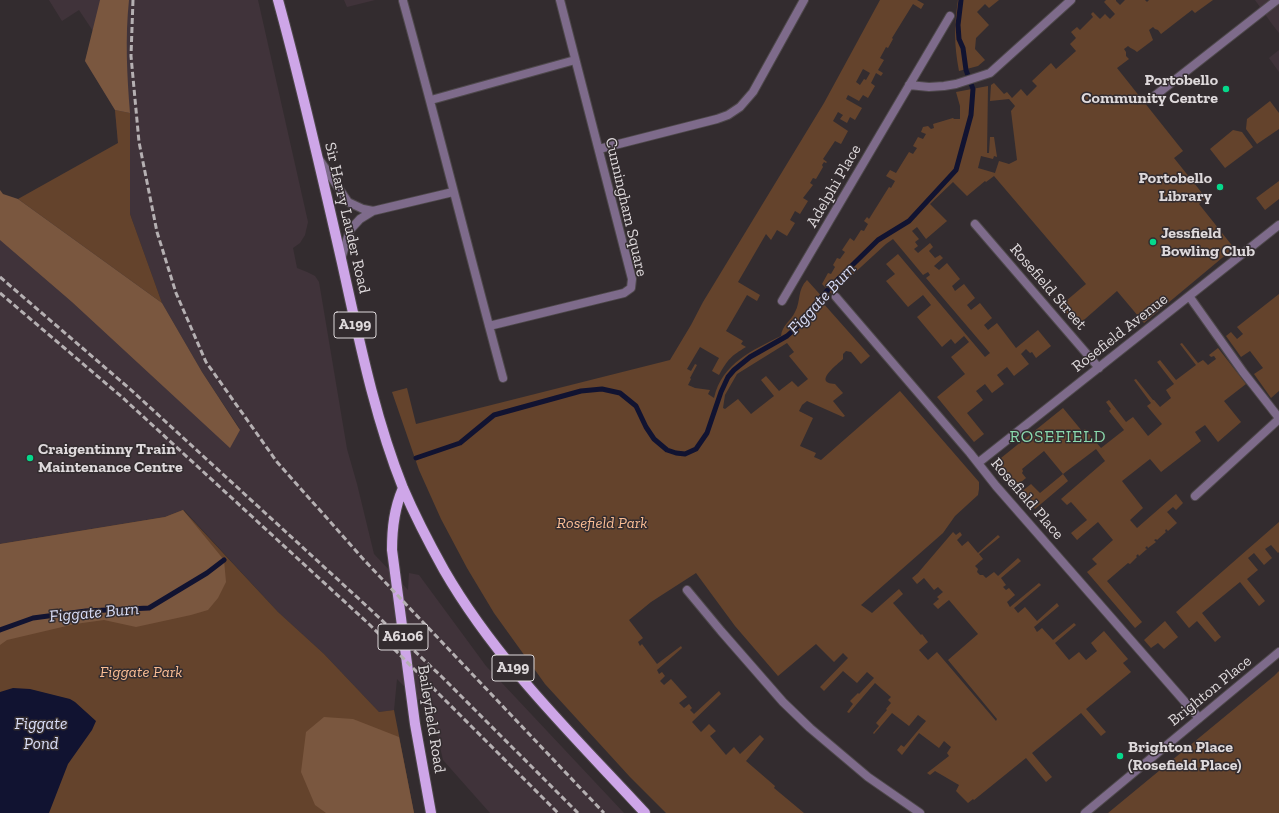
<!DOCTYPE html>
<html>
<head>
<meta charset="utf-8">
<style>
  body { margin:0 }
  canvas { display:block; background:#332c2f }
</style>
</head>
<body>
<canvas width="1279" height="813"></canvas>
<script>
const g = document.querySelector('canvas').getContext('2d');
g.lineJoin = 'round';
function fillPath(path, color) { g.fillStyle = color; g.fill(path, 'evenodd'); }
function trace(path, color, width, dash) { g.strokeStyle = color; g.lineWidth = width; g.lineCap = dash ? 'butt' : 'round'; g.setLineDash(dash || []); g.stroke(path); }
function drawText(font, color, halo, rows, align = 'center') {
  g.font = font + ' "Zilla Slab",serif'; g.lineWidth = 3; g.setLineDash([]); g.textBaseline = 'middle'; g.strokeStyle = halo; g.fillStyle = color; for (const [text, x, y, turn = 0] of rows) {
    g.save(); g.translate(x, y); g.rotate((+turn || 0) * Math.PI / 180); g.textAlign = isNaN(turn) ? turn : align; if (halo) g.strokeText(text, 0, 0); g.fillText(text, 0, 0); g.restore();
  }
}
fillPath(new Path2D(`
  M49,0h209l50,222 -3,13 -5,8 -7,5 4,20 10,4 8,4 4,6 28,167 10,35 17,70 34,36 1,-17 10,2 67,91 138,147h-134l-47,-53 -10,-44 -36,-37 -3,31 -15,2 -55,-58 -46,-42 -94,-102 -19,7 -165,27v-325l240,210 -38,-57 -40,-69 -32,-89 -12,-71 -3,-33 -30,-49 8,-30 -14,-21 -17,11z
  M344,0h31l-28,7z
  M1255,0h24v33l-7,-9z
  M1279,50v22l-10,-14z`), '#40333a');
fillPath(new Path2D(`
  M880,0h37l7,4 -3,5 -8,-5 -21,34 1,1 -5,9 -2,-1 -6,11 4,2 -6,10 5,3 -2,3 -5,-3 -5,10 4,3 -7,12 -5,-3 -4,6 -11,-6 -2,4 16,9 -7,12 -5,-3 -3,6 -7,-4 3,-4 -5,-3 -5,9 15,10 -7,13 -6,-3 -12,18 4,3 -1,1 -2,-1 -2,3 1,2 -7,12 -3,-1 -3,5 3,2 -10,13 5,3 -8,13 -5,-3 -5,9 5,3 -8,13 -10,-6 -6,10 -5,-6 -28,48 22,13 -3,6 -10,-6 -21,36 17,10 -2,3 5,3c-15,9 -18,12 -27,28l-7,-4 7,-13 -19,-11 -13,22 4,2 4,-7 2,1 -7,13 1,1 -3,6 7,3 15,2 -2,4 6,4c8,-35 39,-48 67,-62 1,-11 10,-15 14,-24 6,-11 2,-22 12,-32l18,20 -2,3 47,53 -9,8 -10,-12 -5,-1 -3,3v5c-5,5 -31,24 -8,25l8,9 -10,8 12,15 -2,1 -36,-16 -5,4 -3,6 14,7 -13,28 16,7 -2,4 7,3 79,-69 79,91v7l-1,6 -23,21 -12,17 -82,72 11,8 27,-24 4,5 -10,9 28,32 1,-1 6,8 -9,8 9,10 9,-8 59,69 1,-2 -49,-59 30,-26 -29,-34 -11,9 -5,-5 6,-5 -2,-2 6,-5 -5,-5 -4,3 -10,-12 -7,6 -5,-6 6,-5 35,-41 3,3 4,-3 2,3 -5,5 5,6 6,-5 10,12 20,-18 2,2 -21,17 4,5 -8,7 3,3 -1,3 3,3h3l3,3 8,-6 4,4 20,-18 3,3 -20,17 5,7 -3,2 3,3 3,-2 6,7 -8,7 3,5 29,-24 2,2 -27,23 4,5 7,-6 12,14 20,-18 2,3 -25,21 3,5 5,-4 11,12 21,-17 2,2 -21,18 14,17 10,-8 7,8 11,-9 -6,-8 13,-12 24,28 -5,4 8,9 -45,37 20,23 -5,4 -20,-23 -49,40 20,24 -6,5 -20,-24 -52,42 -1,-1 -5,4 -12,-12 3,-6 -24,-14 -5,4 -3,-2 22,-17 -2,-3 4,-6 -7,-6 -5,7 -20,-15 -17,22 -5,-5 4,-5 3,2 22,-26 -8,-6 -9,11 -17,-13 -18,21 -1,-1 6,-7 -3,-3 11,-13 -1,-1 5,-6 -3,-3 3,-3 -16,-14 -26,30 -2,-1 6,-8 -3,-3 8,-8 1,1 15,-16 -7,-6 -10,11 -14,-12 -19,20 -4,-4 28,-29 -5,-5 -9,9 -18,-18 -38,32 -43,-50 -39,-53 -45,29 -22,18 14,18 -5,4 2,4 2,-2 15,20 24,-18 1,2 -25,22 2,4 3,-2 3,4 -5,5 4,4 7,-6 16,18 -8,6 5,5 5,-4 3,4 -2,2 4,4 25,-23 2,3 -29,28 9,10 8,-8 7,7 -6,5 16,19 8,-8 6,7 20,-19 4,4 -18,22 29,25 -1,2 30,25h-138l-36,-36 -85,-93 -51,-71 -27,-45 -26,-49 -22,-49 -27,-78 15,-4 9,36 254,-64 21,-35 12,-23 121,-199zM863,69l7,4 -4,7 -2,-1 -4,6 -4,-3zM787,343l7,9 -5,4 19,23 -10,8 -6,-6 -13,10 -13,-15 -5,4 13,16 -23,18 -13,-15 -13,10 -2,-1 2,-13 12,-21z
  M958,0h41l-10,8 -4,-4 -8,8 12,13 -13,13 -1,11 10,11 -7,6 -19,5c-5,-27 -5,-44 -1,-71z
  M1106,0h10v1l4,4 5,-5h20l2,2 2,-2h64l-18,13 -3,-3 -31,24 -3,-4 -3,-1 -2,-2 -4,3 4,10 -16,12c-3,-3 -6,-3 -9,-6l-4,3 2,3v4l3,3 -12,9 66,83 -9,7 32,40 -7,6 35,44 -90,75 -27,-32 -40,35 -17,-20 26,-22 -92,-108 -8,6 -1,-1 -18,15 -14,-14 -23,22 17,17 -21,18 -9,-12 -5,4 7,8 -4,3 3,4 -4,3 4,4 12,-10 3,4 -4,4 6,7 5,-3 3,3 -9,8 5,4 8,-7 13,16 -8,7 3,5 9,-7 11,14 -8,7 4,5 9,-7 12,15 -8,7 4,5 9,-7 19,25 22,-18 13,16 -15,12 -4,-6 -2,1 -4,-4 -5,5 8,10 -15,12 -7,-9 -10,8 7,9 -12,9 -7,-9 -9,7 7,9 -16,13 17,21 -10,8 -37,-45 28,-23 -14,-17 18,-15 -5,-6 -9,8 -4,-5 -9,8 -25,-30 14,-12 -8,-10 -15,12 -22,-26 9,-7 -9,-10 12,-10 87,103 5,-4 -64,-75 4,-3 -2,-3 -5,3 -30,-36 -7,5 -49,45 -3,7 -12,-12 6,-11 3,1 4,-7 -2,-2 4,-7 3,1 5,-7 -3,-2 8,-12 4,3 7,-11 3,1 4,-7 -4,-3 3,-4 2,2 20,-32 2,1 4,-7 -9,-5 4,-6 6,3 13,-21 4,2 4,-6 -4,-2 5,-9 5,2 3,-5 -5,-2 2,-5 5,-1 3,3 3,-1 -1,-4 20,-6 1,1h6v-13l-4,-14 32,-6 -1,67h2l1,-16h4l3,20 -3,-1 -1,3 -12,-3 -3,12 17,5 4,-12 10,3 8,-4 -6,-49 4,-5 -6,-7 -19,2 1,-16 3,-2 10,11 3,-2 5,6 9,-9 6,7 10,-10 -5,-5 19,-18 5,6 20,-18 -6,-7 6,-6 -5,-6 6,-5 3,3 13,-13 -2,-3 2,-2 7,7 5,-5 5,5 5,-5 -11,-12z
  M1270,101l9,12v16l-22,15 -11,-15 1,-10z
  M115,110l15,3v101l32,89 -144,-104 100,-56z
  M1233,130l9,2 11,15 -28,21 -15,-19z
  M1279,181v18l-14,11 -9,-12z
  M1279,294v97l-8,7 -17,-24 9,-6 -13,-17 -9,6 -15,-21 5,-4 6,7 6,-5 -6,-7z
  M1182,343l16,20 5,-3 5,5 8,-6 -2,-3 -3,1 -2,-2 9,-7 28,36 -22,17 17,21 -23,20 -13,-17 -10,7 6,9 -40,31 -11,-13 -28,22 21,27 -13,12 7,8 39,-34 7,9 -7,7 -3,-3 -6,5 10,11 -9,8 -2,-2 -1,2 1,1 -9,8 -1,-1 -2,1 2,2 -8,6 -1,-2 -2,2 2,1 -8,7 -1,-2 -2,2 1,1 -7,7 -2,-1 -21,18 35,41 -7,6 -48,-56 10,-8 -5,-5 21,-19 -15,-18 -21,18 -6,-7 16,-13 -16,-18 -4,3 -6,-6 44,-38 -9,-12 -33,25 5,7 -33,28 -14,-17 10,-8 9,9 23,-19 -19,-23 -22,18 1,2 -1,2 4,5 -10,8 -20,-24 67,-54 19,23 3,-2 16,19 23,-18 -15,-19 2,-2 -5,-7 3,-2 17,22 7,-5 15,19 14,-12 -15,-18 4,-3 -17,-23 2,-1 17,21h1l6,7 11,-9 -5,-8 8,-6 -17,-22 3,-2 16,20 20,-15 -16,-21z
  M183,510l95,102 46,42 55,58 15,-2 20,103h-414v-269l165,-27z
  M1279,522v30l-1,1 -7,-8 -6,4 7,9 -8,7 -10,-12 -6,5 10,12 -11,9 18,22 -6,5 -19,-24 -38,31 19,24 -6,5 -18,-21 -8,7 -13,-16z
  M1165,621l13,16 -14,12 -6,-6 -7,5 -7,-8z
  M1279,671v142h-171l166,-137z`), '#64432c');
fillPath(new Path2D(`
  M100,0h29c-4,38 -2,75 1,113l-15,-3 -30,-49z
  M0,190l3,4 15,5 144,104 40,69 38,58 -10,18 -158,-146 -72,-62z
  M183,510l41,50 2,22 -8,16 -10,12 -17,5 -55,12 -32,-7 -29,4 -68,16 -7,5v-101l165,-27z
  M324,717l29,2 46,18 15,76h-88l-11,-8 -14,-33 5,-40z`), '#7a573f');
fillPath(new Path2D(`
  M13,688l17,1 40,10 5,3 21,19 -4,9 -24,34 -19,49h-49v-121z`), '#111331');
trace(new Path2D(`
  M416,458l44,-15 34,-28 87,-24 21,-2 18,4 16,13 10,21 8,12 13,11 9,3 9,1 11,-5 11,-16 14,-41 7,-15 6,-7 16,-13 37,-21 20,-18 8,-14 19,-21 44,-43 31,-19 47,-51 15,-55 2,-26 -7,-19 -3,-22 -4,-9 -1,-14 3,-25
  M0,630l33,-12 53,-7 63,-3 58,-35 17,-13`), '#111331', 5);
const minor = new Path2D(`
  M403,1c35,126 66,252 100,377
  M909,85l20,2 15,-1 12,-2 34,-11 81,-73
  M1152,98l125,-98
  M431,100l144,-40
  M599,149l118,-30 11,-4 12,-8 13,-15 51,-92
  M319,159l29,43 15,7 10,2
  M975,224l124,144
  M341,259l9,-29 10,-11 13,-8 80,-19
  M1189,296l54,76 36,46
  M836,297l134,156 26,33 203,232
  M782,301l168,-285
  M489,326l135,-33 7,-5 1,-9 -72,-279
  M978,463l301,-238
  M1195,496l84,-77
  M687,590l34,41 62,71 27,26 58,49 52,36`);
const tertiary = new Path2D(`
  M1085,813l194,-161`);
const primary = new Path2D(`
  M278,0c24,87 44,175 64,263 17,76 32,152 61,225 12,28 26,55 41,82 53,92 130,166 201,243
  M403,488c-9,21 -11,40 -11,62l23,174 16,89`);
trace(minor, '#4e484b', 10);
trace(tertiary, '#4e484b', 10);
trace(primary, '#4e484b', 12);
trace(minor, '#7e6b8b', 8);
trace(tertiary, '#7e6b8b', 8);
trace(primary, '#cea6e8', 10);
trace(new Path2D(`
  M133,0l-2,56 8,86 18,90 19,61 30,69 71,100 88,99 239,252
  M0,277l130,112 241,221 70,66 137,137
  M0,293l123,105 247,227 188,188`), '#b5b0b2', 3, [6, 3]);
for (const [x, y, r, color] of [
  [1226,89,4,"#05d98b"],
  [1220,187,4,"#05d98b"],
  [1153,242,4,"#05d98b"],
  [30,458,4,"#05d98b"],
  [1120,756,4,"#05d98b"]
]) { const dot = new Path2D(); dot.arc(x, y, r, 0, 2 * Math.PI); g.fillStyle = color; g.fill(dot); trace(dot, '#332c2f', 1.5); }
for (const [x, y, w] of [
  [355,325,42],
  [403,637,50],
  [513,668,42]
]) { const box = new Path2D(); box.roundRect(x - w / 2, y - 13, w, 26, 3); g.fillStyle = '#332c2f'; g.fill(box); trace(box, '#ded9db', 1); }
drawText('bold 15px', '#ded9db', null, [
  ["A199",355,325],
  ["A6106",403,637],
  ["A199",513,668]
]);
drawText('bold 16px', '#ded9db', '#332c2f', [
  ["Portobello",1218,80,"right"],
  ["Community Centre",1218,98,"right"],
  ["Portobello",1212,178,"right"],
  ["Library",1212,196,"right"],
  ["Jessfield",1161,233],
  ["Bowling Club",1161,251],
  ["Craigentinny Train",38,449],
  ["Maintenance Centre",38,467],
  ["Brighton Place",1128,747],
  ["(Rosefield Place)",1128,765]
], 'left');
drawText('16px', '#ded9db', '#332c2f', [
  ["Adelphi Place",834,186,-60],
  ["Cunningham Square",626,207,77],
  ["Sir Harry Lauder Road",347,218,77],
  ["Rosefield Street",1048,287,49],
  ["Rosefield Avenue",1120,333,-38],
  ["Rosefield Place",1027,499,49],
  ["Brighton Place",1210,691,-39],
  ["Baileyfield Road",431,719,81]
]);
drawText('italic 16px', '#fabd94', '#332c2f', [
  ["Rosefield Park",602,523],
  ["Figgate Park",141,672]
]);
drawText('italic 17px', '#dadef8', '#332c2f', [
  ["Figgate Burn",822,299,-47],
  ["Figgate Burn",94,613,-5],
  ["Figgate",41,724],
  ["Pond",41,744]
]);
g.letterSpacing = '1px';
drawText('17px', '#8bdaae', '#332c2f', [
  ["ROSEFIELD",1058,437]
]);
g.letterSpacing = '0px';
</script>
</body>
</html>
